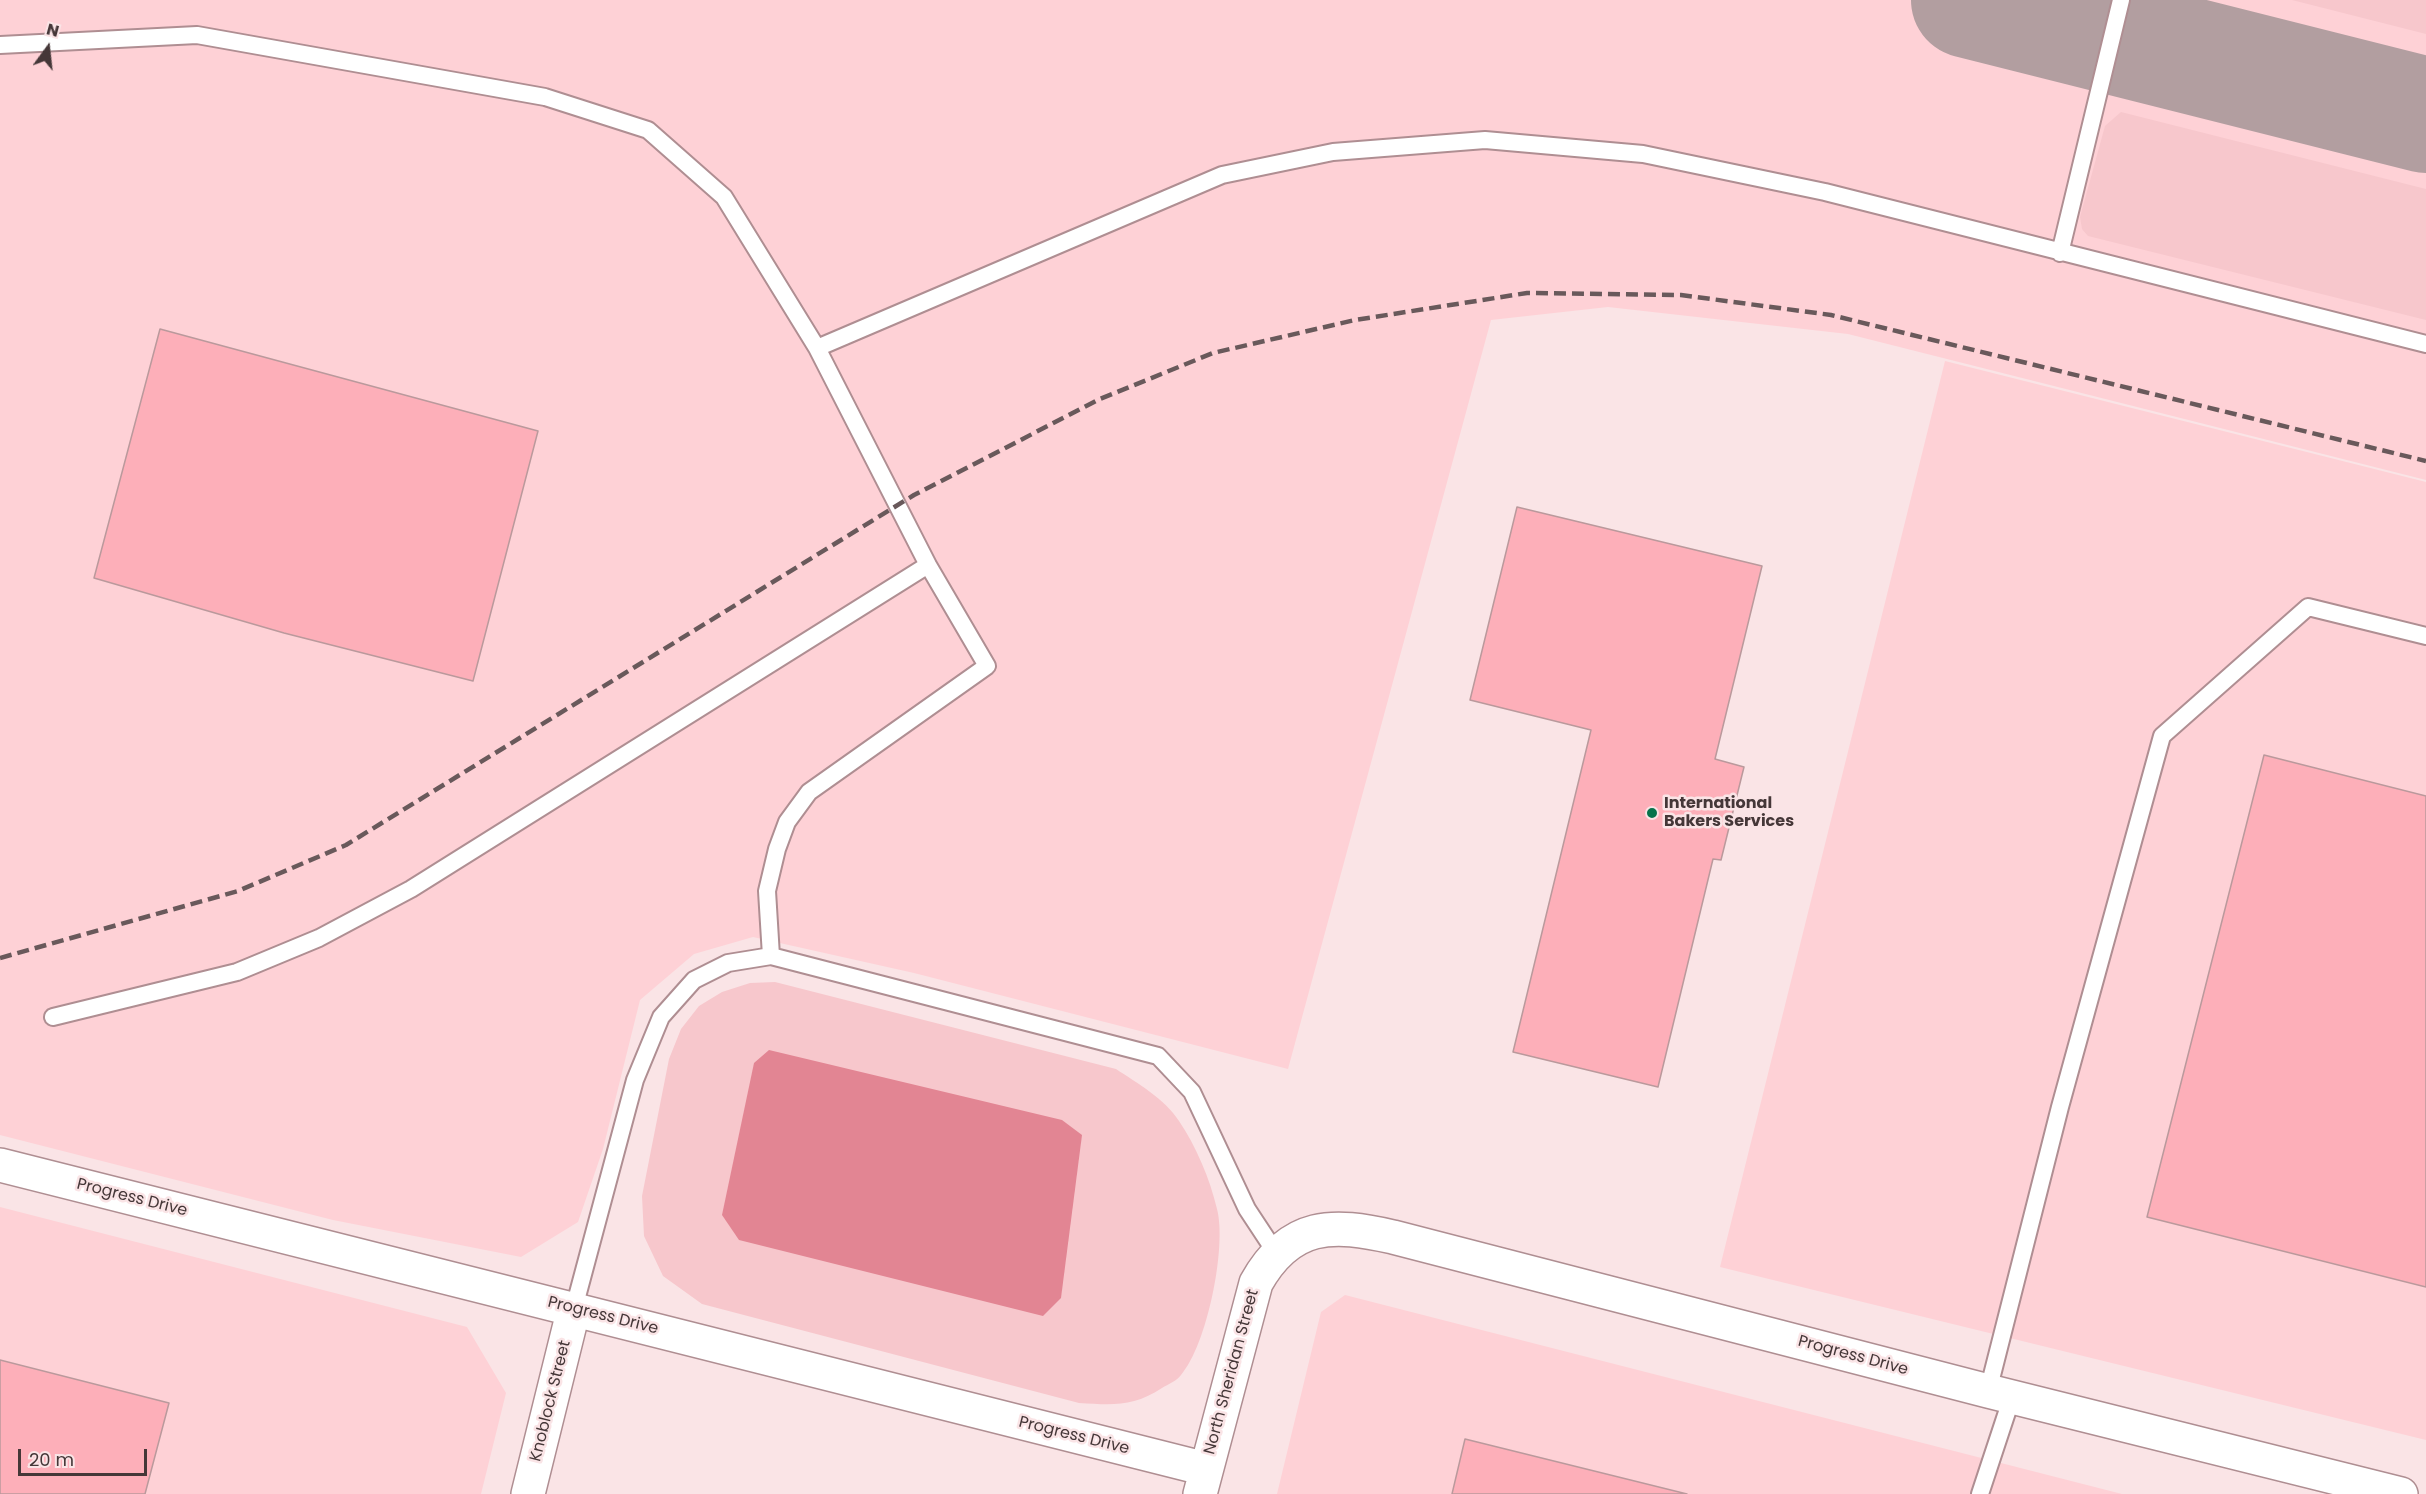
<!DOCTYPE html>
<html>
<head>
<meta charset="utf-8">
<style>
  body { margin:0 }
  #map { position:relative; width:2426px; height:1494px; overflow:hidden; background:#fae4e6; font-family:Poppins,sans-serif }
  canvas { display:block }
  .north { position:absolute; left:18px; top:18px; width:60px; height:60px; -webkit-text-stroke:4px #fae4e6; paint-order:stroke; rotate:15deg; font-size:16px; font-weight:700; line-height:24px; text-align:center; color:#453738 }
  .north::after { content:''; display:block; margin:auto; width:21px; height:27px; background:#453738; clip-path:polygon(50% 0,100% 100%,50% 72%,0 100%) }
  .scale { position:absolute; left:18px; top:1449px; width:129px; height:27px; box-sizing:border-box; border:3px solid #453738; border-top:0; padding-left:8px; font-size:18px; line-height:21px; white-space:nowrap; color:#453738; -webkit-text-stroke:4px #fae4e6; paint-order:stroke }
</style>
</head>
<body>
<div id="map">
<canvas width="2426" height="1494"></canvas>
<div class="north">N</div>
<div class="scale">20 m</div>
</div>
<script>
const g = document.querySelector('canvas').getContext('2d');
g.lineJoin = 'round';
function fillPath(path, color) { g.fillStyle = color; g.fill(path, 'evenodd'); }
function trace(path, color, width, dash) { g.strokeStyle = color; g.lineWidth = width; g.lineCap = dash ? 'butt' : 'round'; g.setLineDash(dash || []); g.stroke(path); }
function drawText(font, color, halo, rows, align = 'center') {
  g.font = font + ' Poppins,sans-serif'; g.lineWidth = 5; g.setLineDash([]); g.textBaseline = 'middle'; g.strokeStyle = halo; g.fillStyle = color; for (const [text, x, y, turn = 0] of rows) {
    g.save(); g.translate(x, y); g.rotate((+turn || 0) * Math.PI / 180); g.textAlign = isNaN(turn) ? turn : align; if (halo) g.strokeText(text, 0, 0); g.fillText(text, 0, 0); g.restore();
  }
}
fillPath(new Path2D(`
  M0,0h2426v480l-578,-146 -240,-27 -117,13 -203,749 -374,-96 -161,-36 -59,17 -54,46 -37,149 -25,73 -57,35 -188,-37 -333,-85z
  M1945,361l481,121v958l-706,-173z
  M0,1207l467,120 39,66 -25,101h-481z
  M1345,1295l777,199h-845l44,-182z`), '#fed1d6');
fillPath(new Path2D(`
  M2292,0h134v34z
  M2121,112l305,77v131l-338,-84 -6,-7 -2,-12 25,-91z
  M775,982l341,87c21,14 49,30 63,52 17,25 31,58 38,88 10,38 -10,136 -36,166 -4,6 -13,9 -19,13 -29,19 -49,17 -83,15l-377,-99 -39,-28 -19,-40 -2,-40 27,-137 12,-30 18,-23 23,-14 28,-9z`), '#f7c7cc');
fillPath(new Path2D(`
  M769,1050l293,70 20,15 -21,163 -18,18 -304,-76 -17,-25 32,-152z`), '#e28593');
trace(new Path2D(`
  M1969,0l457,115`), '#b29ea0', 116);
const building = new Path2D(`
  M160,329l378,102 -65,250 -189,-48 -190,-55z
  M1517,507l245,59 -47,193 29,8 -23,93 -8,-1 -55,228 -145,-35 78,-322 -121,-30z
  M2264,755l162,41v491l-279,-70z
  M0,1360l169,43 -24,91h-145z
  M1465,1439l222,55h-235z`);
fillPath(building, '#fdafb9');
trace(building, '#ba999c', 1.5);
const lane = new Path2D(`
  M0,45l197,-10 348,62 103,33 76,67 93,151 111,217 59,101 -178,126 -22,30 -10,27 -10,42 4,65
  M2060,253l61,-253
  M817,348l405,-173 111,-23 152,-12 158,14 182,38 601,152
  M53,1017l184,-45 82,-34 92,-49 517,-324
  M574,1308l61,-228 26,-63 33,-37 34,-17 43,-7 387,100 34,36 55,117 29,44
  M1988,1391l72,-284 102,-371 146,-129 118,29
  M1980,1494l32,-97`);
const street = new Path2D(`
  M0,1165l1206,304
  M528,1494l46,-186
  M1200,1494l56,-211c34,-61 77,-60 137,-46l595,154 413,103`);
trace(lane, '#af8e92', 20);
trace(street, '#af8e92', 36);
trace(lane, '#fff', 16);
trace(street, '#fff', 33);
trace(new Path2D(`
  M0,958l238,-67 108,-46 568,-350 186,-96 113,-46 142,-33 172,-27 154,2 150,20 595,146`), '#69595b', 4.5, [12, 6]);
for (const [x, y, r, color] of [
  [1652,813,6,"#07734c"]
]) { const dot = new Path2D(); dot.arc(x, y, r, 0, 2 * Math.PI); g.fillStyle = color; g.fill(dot); trace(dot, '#fae4e6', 2); }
drawText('bold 16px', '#453738', '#fae4e6', [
  ["International",1664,804],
  ["Bakers Services",1664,822]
], 'left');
drawText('16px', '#453738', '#fae4e6', [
  ["Progress Drive",132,1198,14],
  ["Progress Drive",603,1316,14],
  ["Progress Drive",1853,1356,15],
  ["North Sheridan Street",1232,1372,-75],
  ["Knoblock Street",551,1401,-76],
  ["Progress Drive",1074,1436,14]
]);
</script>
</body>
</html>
